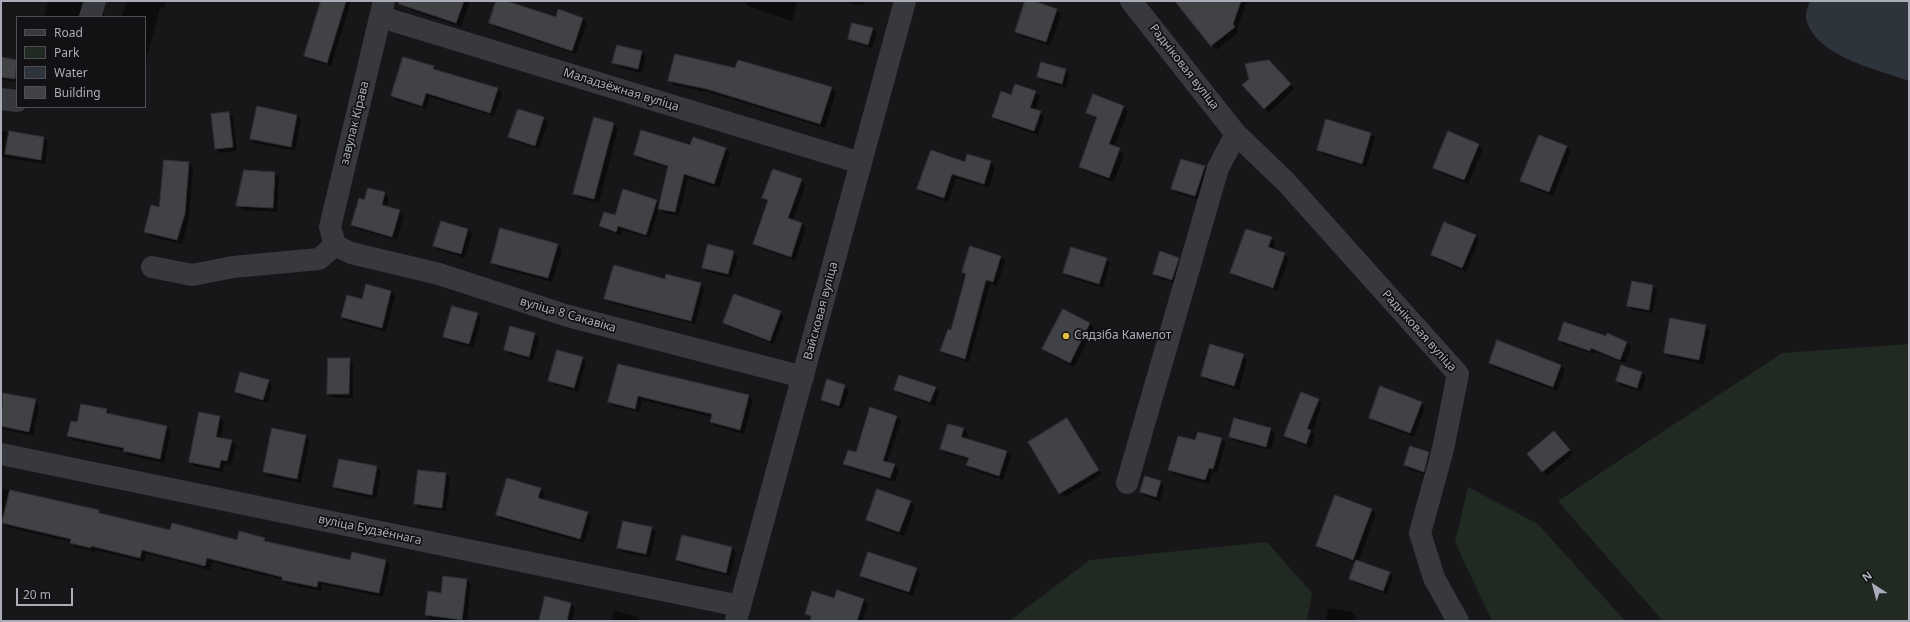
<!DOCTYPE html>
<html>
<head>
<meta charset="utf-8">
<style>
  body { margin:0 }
  #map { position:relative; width:1910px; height:622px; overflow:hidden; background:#171719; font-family:"Noto Sans",sans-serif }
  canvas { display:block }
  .frame { position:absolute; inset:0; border:2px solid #aaadb8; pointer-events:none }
  .legend { position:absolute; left:16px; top:16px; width:130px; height:92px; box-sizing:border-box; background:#121214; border:1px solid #4f5056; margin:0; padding:5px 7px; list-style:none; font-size:12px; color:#aaadb8 }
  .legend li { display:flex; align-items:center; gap:8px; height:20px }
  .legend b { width:20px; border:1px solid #4f5056 }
  .north { position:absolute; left:1854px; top:566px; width:40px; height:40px; -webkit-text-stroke:3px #121214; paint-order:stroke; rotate:324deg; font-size:11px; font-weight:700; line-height:16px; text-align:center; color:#aaadb8 }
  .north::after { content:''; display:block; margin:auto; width:14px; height:18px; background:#aaadb8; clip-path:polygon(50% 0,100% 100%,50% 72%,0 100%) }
  .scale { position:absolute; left:16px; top:588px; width:57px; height:18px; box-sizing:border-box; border:2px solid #aaadb8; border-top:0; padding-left:5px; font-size:12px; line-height:14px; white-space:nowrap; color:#aaadb8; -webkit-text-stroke:3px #121214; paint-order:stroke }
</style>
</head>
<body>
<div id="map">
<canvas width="1910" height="622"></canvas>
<div class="frame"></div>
<ul class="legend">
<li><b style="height:5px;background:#38393e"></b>Road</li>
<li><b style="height:11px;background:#212923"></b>Park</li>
<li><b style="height:11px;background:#2e343c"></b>Water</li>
<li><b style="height:11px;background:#414246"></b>Building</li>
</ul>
<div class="north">N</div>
<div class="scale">20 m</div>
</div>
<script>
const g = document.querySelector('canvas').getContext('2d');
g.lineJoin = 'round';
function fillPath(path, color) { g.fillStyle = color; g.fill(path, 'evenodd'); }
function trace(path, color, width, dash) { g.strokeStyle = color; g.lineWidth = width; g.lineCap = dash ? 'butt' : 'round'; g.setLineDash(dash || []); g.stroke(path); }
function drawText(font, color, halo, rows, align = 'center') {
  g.font = font + ' "Noto Sans",sans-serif'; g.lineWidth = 3.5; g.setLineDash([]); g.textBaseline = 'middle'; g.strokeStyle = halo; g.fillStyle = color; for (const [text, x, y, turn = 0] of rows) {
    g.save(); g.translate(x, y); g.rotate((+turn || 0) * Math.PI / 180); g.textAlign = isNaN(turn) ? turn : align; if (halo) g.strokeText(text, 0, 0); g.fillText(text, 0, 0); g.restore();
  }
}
fillPath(new Path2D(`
  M1909,344v277h-246l-105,-120 224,-148z
  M1468,487l70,37 87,97h-133l-37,-79z
  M1267,542l45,51 -5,28h-298l81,-61z`), '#212923');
fillPath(new Path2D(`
  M1810,1h99v80c-32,-12 -93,-24 -103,-62 -1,-5 2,-13 4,-18z`), '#2e343c');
fillPath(new Path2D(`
  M48,1h39l-5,16h-38z
  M127,1h39l-2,8 -4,-1 -14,53 -1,-44h-23z
  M322,1h29l-20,65 -21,-6 -4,-5z
  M411,1h59l-9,26 -48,-16 -4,-5z
  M497,1h6l53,17 3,-8 24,8 4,5 -11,31 -81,-27 -5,-4z
  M744,1h50l3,3 -5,17 -44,-15z
  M844,1h21l-2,5z
  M1027,1l30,9 4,4 -11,32 -29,-10 -5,-4z
  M1176,1h71l-10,28 2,3 -23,18z
  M872,29l5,4 -5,15 -18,-5 -5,-4z
  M617,46l25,6 4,4 -4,17 -24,-6 -4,-4z
  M1,58l16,3v21l-16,-2z
  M1273,66l21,23 -25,24 -5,-5z
  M434,67l4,4 59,18 5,4 -8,23 -64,-19 -4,12 -30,-9 -4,-4z
  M1065,70l5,4 -4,14 -24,-7 -4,-4z
  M670,80l162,8 4,4 -11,36 -113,-35 -38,-8z
  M1035,92l5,4 -5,15 5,1 4,5 -6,18 -40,-14 -4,-5 18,-20z
  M1123,107l5,4 -14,36 10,7 -10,28 -30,-11 -4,-4 18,-48 -11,-6z
  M229,113l4,4 4,34 -17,2 -4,-4z
  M297,115l4,5 -6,31 -40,-8 -4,-4z
  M544,118l4,4 -9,27 -25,-8 -4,-4z
  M1327,120l44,14 4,4 -9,29 -44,-13 -4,-4z
  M614,124l4,4 -19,75 -20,-5 -5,-5z
  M1,131l43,7 4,4 -3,22 -44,-7z
  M1478,145l5,4 -15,35 -29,-12 -4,-4z
  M691,147l35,2 4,4 -11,35 -31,-10 -9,38 -15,-3 -5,-5 -9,30 -28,-8 -1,5 -17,-5 -4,-4 16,-10 40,-15 4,3 8,-36 -29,-9 -4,-4z
  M1566,147l5,4 -18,45 -27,-11 -4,-4z
  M990,162l5,5 -6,21 -33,-10 -8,24 -26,-9 -4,-5 47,-25z
  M189,163l4,4 -4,51 -7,26 -32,-8 -5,-5z
  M1204,167l5,4 -9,29 -23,-7 -4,-4z
  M275,173l4,4 -2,35 -35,-2 -4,-5z
  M801,180l5,4 -13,37 9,2 4,5 -11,32 -36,-12 -5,-4 14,-41 -4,-5z
  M368,189l17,4 4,5 -3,9 13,4 5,4 -7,25 -40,-11 -5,-4 13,-24z
  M468,229l4,5 -7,24 -26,-8 -5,-4z
  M1475,236l4,4 -13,32 -30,-13 -4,-4z
  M1271,238l4,5 -2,7 11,4 5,4 -12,33 -41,-14 -4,-4z
  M558,245l4,5 -10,32 -55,-15 -5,-4z
  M734,252l4,4 -6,22 -24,-6 -5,-5z
  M1001,257l4,4 -8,25 -7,-3 -21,79 -23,-7 -4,-4 10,-20 15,-55 -4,-4z
  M1106,259l4,4 -7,25 -34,-11 -5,-4z
  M1179,259l4,4 -6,21 -19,-6 -4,-5z
  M666,280l34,4 5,4 -10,36 -85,-21 -4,-4z
  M367,286l24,6 4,4 -9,36 -40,-11 -4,-4 20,-16z
  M1652,286l5,4 -4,23 -20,-3 -5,-4z
  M780,312l4,5 -10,27 -45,-17 -5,-4z
  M477,314l4,4 -8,30 -24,-7 -4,-4z
  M1090,323l4,5 -20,39 -26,-14 -5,-4z
  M1705,326l5,4 -6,34 -35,-7 -4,-4z
  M534,334l5,4 -6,23 -24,-7 -4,-4z
  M1608,335l19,7 4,5 -6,16 -30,-11 -1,2 -31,-10 -4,-5 48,-1z
  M1243,355l4,4 -8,31 -33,-10 -4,-4z
  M582,358l4,4 -8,30 -24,-7 -4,-4z
  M349,359l4,5v34h-20l-5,-4z
  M1490,363l71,3 4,4 -8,21 -63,-24z
  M618,365l131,31 4,4 -9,34 -29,-8 -4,-4 1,-5 -70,-17 -3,12 -25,-6 -5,-4z
  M1642,373l4,4 -5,15 -20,-7 -4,-4z
  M268,381l4,4 -4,18 -28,-7 -4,-4z
  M845,386l4,4 -6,19 -17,-5 -4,-4z
  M935,388l4,4 -4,14 -35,-12 -4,-4z
  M4,394l31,6 4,5 -6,31 -32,-7v-22z
  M1318,400l4,4 -10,28 3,3 -4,13 -21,-8 -5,-4z
  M1421,403l4,4 -11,30 -40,-15 -4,-5z
  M107,410l5,5 54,12 5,4 -7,32 -36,-8 -3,-4 -52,-11 -5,-4 10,-12z
  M200,413l20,4 4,5 -3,17 10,2 5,4 -5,20 -6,-1 -2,8 -29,-6 -4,-5z
  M897,417l4,4 -14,42 7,2 5,4 -4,13 -46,-14 -5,-4z
  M1067,419l35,55 -37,23 -5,-4z
  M964,429l4,5 -2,5 40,13 5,4 -8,24 -31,-10 -4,-5 1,-5 -23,-7 -4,-4z
  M1271,429l4,4 -4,17 -37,-9 -4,-4z
  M306,436l4,4 -9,43 -33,-7 -4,-5z
  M1559,437l14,17 -26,22 -19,-22z
  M1221,439l5,4 -9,30 -4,-2 -4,13 -36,-10 -4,-4z
  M1429,453l4,5 -5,17 -18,-5 -5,-5z
  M377,467l4,5 -5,27 -37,-8 -5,-4z
  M446,474l4,5 -4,32 -27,-3 -4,-4z
  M1160,482l4,5 -4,14 -15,-5 -4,-4z
  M1,488l98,23 4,4 68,17 66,9 27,-3 5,5 82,18h35l4,4 -7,32 -61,-13 -1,7 -34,-7 -4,-4 -71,-18 -2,8 -64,-17 -2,9 -49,-12v2l-20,-5 -4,-5 -64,-15 -4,-4 1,-5 -3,-1z
  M540,488l5,5 -2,7 44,13 5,4 -8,26 -83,-24 -4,-4z
  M1336,497l36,13 4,4 -18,48 31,11 4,4 -6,17 -32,-11 -5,-4 6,-16 -34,-13 -5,-4z
  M910,502l5,4 -11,30 -33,-12 -4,-4z
  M652,528l4,4 -6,26 -28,-6 -4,-5z
  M683,536l49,12 4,5 -6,23 -49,-12 -4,-4z
  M916,569l4,5 -7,22 -48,-16 -4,-4z
  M467,580l4,4 -4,37 -36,-2 -5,-4 16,-21z
  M835,600h29l4,4 -6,17h-51l1,-2 -6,-5z
  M571,604l4,4 -3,13h-32z
  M1328,608l23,4 5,4 -1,5h-29z
  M614,611l22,5 4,5h-28z`), '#0007');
const building = new Path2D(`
  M321,1h25l-19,62 -23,-7z
  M399,1h65l-8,22 -57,-19z
  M496,1h10l50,16 2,-8 25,9 -11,33 -83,-28z
  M1025,1h9l23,8 -11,33 -31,-10z
  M1175,1h66l-8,23 2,3 -24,19z
  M852,23l21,5 -5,17 -20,-6z
  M617,45l25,6 -4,18 -26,-6z
  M675,54l60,14 3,-8 94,27 -12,37 -113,-35 -39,-8z
  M1,57l16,3 -2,19 -14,-2z
  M403,57l31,9 -1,3 65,19 -8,25 -64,-20 -4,13 -31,-10z
  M1269,60l22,24 -27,25 -22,-24 7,-6 -4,-15z
  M1041,62l25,7 -4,15 -25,-7z
  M1015,84l21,7 -6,17 11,3 -7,20 -42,-14 9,-26 10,4z
  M1093,94l31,12 -15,38 11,4 -11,30 -30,-11 18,-50 -11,-4z
  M257,106l40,9 -6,32 -41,-8z
  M518,109l26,8 -9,29 -27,-9z
  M229,112l4,35 -18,2 -4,-35z
  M594,117l20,6 -20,76 -21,-5z
  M1326,119l45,14 -9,31 -45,-14z
  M641,130l49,15 3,-8 33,11 -12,36 -30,-10 -9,38 -17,-3 10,-43 -34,-11z
  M9,131l35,6 -3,23 -36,-6z
  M1448,131l31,13 -15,36 -31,-12z
  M1539,135l28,11 -18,46 -29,-11z
  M931,150l34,12 2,-8 24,7 -7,23 -32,-10 -8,24 -27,-9z
  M1181,159l24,7 -10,30 -24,-7z
  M164,160l25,2 -4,51 -8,27 -33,-8 7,-27 8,2z
  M773,169l29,10 -14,39 14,5 -11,34 -38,-13 15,-44 -6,-2z
  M244,170l31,2 -2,36 -37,-2z
  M368,188l17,4 -3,13 18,5 -8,27 -41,-12 8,-27 5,2z
  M623,189l34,11 -11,35 -28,-9 -2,6 -17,-6 5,-14 11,3z
  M441,221l27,8 -7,25 -28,-8z
  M1444,222l32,13 -14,33 -31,-13z
  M500,228l58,16 -10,34 -57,-15z
  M1246,229l26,8 -4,10 17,6 -12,35 -43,-15z
  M708,244l26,7 -6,23 -26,-6z
  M970,246l31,10 -8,26 -7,-2 -21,79 -25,-8 8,-22 3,1 15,-56 -4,-2z
  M1071,247l36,11 -8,26 -36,-11z
  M1160,251l19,7 -7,22 -19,-6z
  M614,265l51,14 1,-5 35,9 -10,38 -87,-22z
  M1632,281l21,4 -4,25 -22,-4z
  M366,284l25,7 -9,37 -41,-11 6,-22 15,4z
  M734,294l47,17 -11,30 -47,-18z
  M452,306l26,7 -9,31 -26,-7z
  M1063,309l27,14 -20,40 -28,-14z
  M1670,318l36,7 -7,35 -35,-7z
  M1564,322l42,14 1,-3 20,9 -7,18 -29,-12 -1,3 -32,-11z
  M510,326l25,7 -6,24 -25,-7z
  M1497,340l64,25 -8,22 -64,-24z
  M1210,344l34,10 -10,32 -33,-10z
  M557,350l26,7 -9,31 -26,-7z
  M328,358h22l-1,36h-22z
  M618,364l131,31 -9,35 -30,-8 2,-8 -74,-18 -3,13 -27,-7z
  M1621,365l21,7 -5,16 -21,-7z
  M240,372l29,8 -6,20 -28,-8z
  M899,375l37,12 -6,15 -36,-12z
  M827,379l18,6 -6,21 -18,-6z
  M1380,386l42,16 -12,31 -41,-15z
  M1301,392l18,7 -12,30 4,1 -5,14 -22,-8z
  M3,393l33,6 -7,33 -28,-6z
  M81,404l26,5 -1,4 61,13 -7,33 -37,-8 1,-3 -57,-12 4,-15 6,1z
  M870,407l27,9 -14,45 12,3 -5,14 -47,-14 5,-14 8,2z
  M199,412l21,4 -4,21 16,3 -5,21 -6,-1 -2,8 -30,-6z
  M1067,418l32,52 -40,24 -31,-52z
  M1234,418l37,10 -5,19 -37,-10z
  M948,424l16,4 -3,9 46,14 -8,25 -33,-11 3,-7 -29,-9z
  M272,428l34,7 -9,44 -34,-7z
  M1554,431l16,19 -28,22 -15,-18z
  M1198,432l24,6 -9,31 -4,-1 -4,12 -37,-10 10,-34 17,4z
  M1410,446l19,6 -5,20 -20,-7z
  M339,459l38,7 -5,29 -39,-8z
  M418,470l28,3 -4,35 -28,-4z
  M1145,476l16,5 -5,16 -16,-5z
  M507,478l34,10 -3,10 50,14 -8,27 -84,-24z
  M877,489l34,12 -12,31 -33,-12z
  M10,490l89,20v3l71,17 2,-7 65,17 2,-9 26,7 -1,3 86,19 2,-8 34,8 -7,33 -61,-12 -1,6 -35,-7v-3l-75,-19 -2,8 -63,-16 -2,8 -49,-12v2l-21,-5 1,-4 -69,-16z
  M1335,495l37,14 -19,51 -37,-14z
  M623,521l29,6 -6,27 -29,-6z
  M682,535l50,12 -6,26 -50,-13z
  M868,552l49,16 -8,24 -49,-16z
  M1356,560l34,12 -7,19 -34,-12z
  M443,576l24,3 -5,41 -37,-5 3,-24 13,2z
  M837,590l27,9 -7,22h-47l1,-5 -6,-2 7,-23 22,7z
  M545,596l26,7 -4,18h-28z`);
fillPath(building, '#414246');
trace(building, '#323135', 1);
trace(new Path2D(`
  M1131,1l105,133 50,48 172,192 -15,75 -23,84 14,45 24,43
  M90,17l5,-16
  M381,17l480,146
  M1,99l16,2
  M335,245l16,8 88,21 129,42 235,61
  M335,245l-5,-18 54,-226
  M152,267l40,8 41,-8 86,-8 16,-14
  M1,454l739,152
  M1127,483l91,-315 18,-34
  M736,621l169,-620`), '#38393e', 22);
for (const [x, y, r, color] of [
  [1066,336,4,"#e5bf43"]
]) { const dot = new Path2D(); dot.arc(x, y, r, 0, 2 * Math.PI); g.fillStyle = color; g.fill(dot); trace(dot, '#121214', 1.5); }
drawText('12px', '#aaadb8', '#121214', [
  ["Радніковая вуліца",1184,67,52],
  ["Маладзёжная вуліца",621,90,17],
  ["завулак Кірава",355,123,-76],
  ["Вайсковая вуліца",821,311,-75],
  ["вуліца 8 Сакавіка",568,315,16],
  ["Радніковая вуліца",1419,331,48],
  ["вуліца Будзённага",370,530,12]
]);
drawText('12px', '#aaadb8', '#121214', [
  ["Сядзіба Камелот",1074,336]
], 'left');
</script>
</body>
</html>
